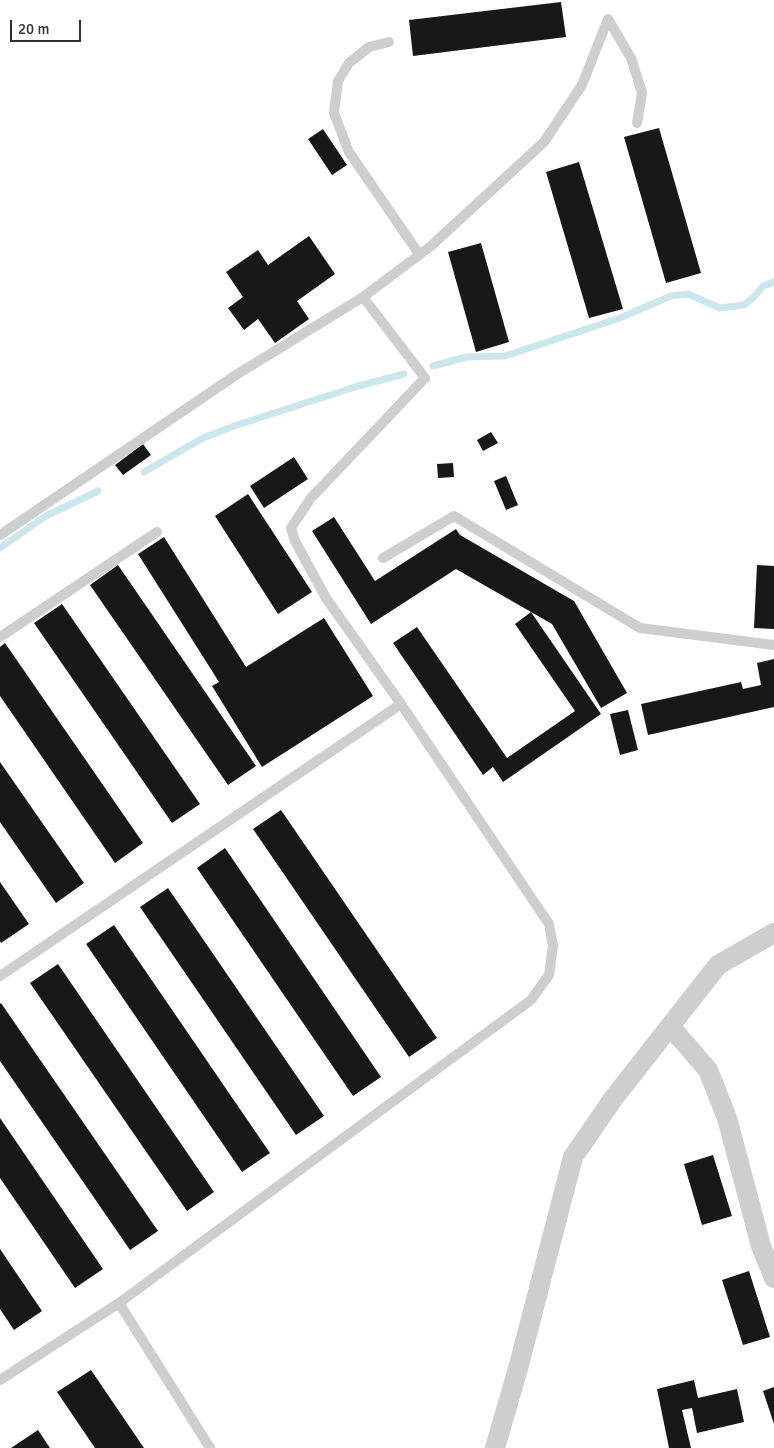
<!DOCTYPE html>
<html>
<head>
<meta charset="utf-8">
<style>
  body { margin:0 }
  #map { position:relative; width:774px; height:1448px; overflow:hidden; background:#fff; font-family:Signika,sans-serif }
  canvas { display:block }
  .scale { position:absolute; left:10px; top:20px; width:71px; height:22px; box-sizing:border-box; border:2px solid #313131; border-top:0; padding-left:6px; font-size:15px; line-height:18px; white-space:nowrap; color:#313131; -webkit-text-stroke:4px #fff; paint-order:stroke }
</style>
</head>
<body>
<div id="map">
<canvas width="774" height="1448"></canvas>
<div class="scale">20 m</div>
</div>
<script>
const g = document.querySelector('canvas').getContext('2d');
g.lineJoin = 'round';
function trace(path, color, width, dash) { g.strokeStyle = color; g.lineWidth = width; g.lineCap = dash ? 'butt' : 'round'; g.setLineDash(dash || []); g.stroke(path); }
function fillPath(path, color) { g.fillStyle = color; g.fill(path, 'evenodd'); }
trace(new Path2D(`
  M433,366l33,-9 39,-1 115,-38 51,-22 17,-2 32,14 24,-3 10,-8 9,-11 11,-4
  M144,472l59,-34 31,-12 124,-40 46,-12
  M0,548l46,-32 52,-25`), '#cbe7ed', 7);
fillPath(new Path2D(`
  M561,2l5,35 -153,19 -4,-36z
  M659,128l42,145 -35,10 -42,-146z
  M323,129l24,36 -15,10 -24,-36z
  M579,162l44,147 -34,9 -43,-146z
  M309,236l26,38 -38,27 12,18 -34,24 -17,-24 -14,11 -16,-22 15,-11 -17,-25 32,-22 10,15z
  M481,243l28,99 -33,10 -28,-100z
  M491,432l7,11 -15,8 -6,-11z
  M143,444l8,11 -28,20 -8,-10z
  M294,457l14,22 -44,29 -14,-22z
  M453,463l1,14 -16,1 -1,-14z
  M506,476l12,29 -12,5 -12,-29z
  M248,494l64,98 -34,22 -63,-98z
  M334,517l41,64 81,-52 4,6 114,66 53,92 -26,15 -49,-84 -96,-55 -85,55 -59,-93z
  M164,537l82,130 78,-49 49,78 -111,71 -50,-81 7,-4 -81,-128z
  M118,565l138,201 -28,19 -138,-200z
  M757,565l17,1v63l-20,-1z
  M62,604l138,200 -28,19 -138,-200z
  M531,612l70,102 -98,68 -10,-15 -10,8 -90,-132 24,-16 90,131 68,-47 -60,-87z
  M5,643l138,200 -28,20 -115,-167v-49z
  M774,659v48l-126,28 -7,-31 100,-22 2,7 18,-4 -4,-22z
  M628,710l10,40 -18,5 -10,-41z
  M0,762l84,121 -28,20 -56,-81z
  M281,810l156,228 -28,19 -156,-228z
  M225,848l156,229 -28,19 -156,-228z
  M0,882l29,42 -28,19 -1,-2z
  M168,888l156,228 -28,19 -156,-228z
  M114,925l156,228 -28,19 -156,-228z
  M58,964l156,228 -27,19 -157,-228z
  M1,1003l157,228 -28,19 -130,-189v-57z
  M0,1118l103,151 -28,19 -75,-110z
  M713,1155l19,61 -30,9 -18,-61z
  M0,1249l42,62 -28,19 -14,-21z
  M749,1271l21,66 -27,8 -21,-65z
  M91,1370l53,78h-49l-38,-56z
  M694,1380l4,18 39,-9 7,33 -47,11 -5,-25 -10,2 9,38h-22l-12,-59z
  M774,1387v37l-11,-33z
  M38,1430l12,18h-39z`), '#181818');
trace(new Path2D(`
  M389,42l-20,5 -20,16 -11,18 -4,32 15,39 70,102
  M363,297l68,-51 113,-104 38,-57 26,-66 23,39 11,35 -5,30
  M0,535l236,-160 127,-78 62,81 -114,120 -20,30 4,13 31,57 75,106 148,220 4,22 -4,29 -18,25 -412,303 -119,77
  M383,558l71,-42 186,112 134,17
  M0,637l157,-105
  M0,976l401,-272
  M119,1303l91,145`), '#cecece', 10);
trace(new Path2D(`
  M670,1026l38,44 19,48 34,128 13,32
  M495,1448l24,-83 54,-208 40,-58 105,-134 56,-32`), '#cecece', 20);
</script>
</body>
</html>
